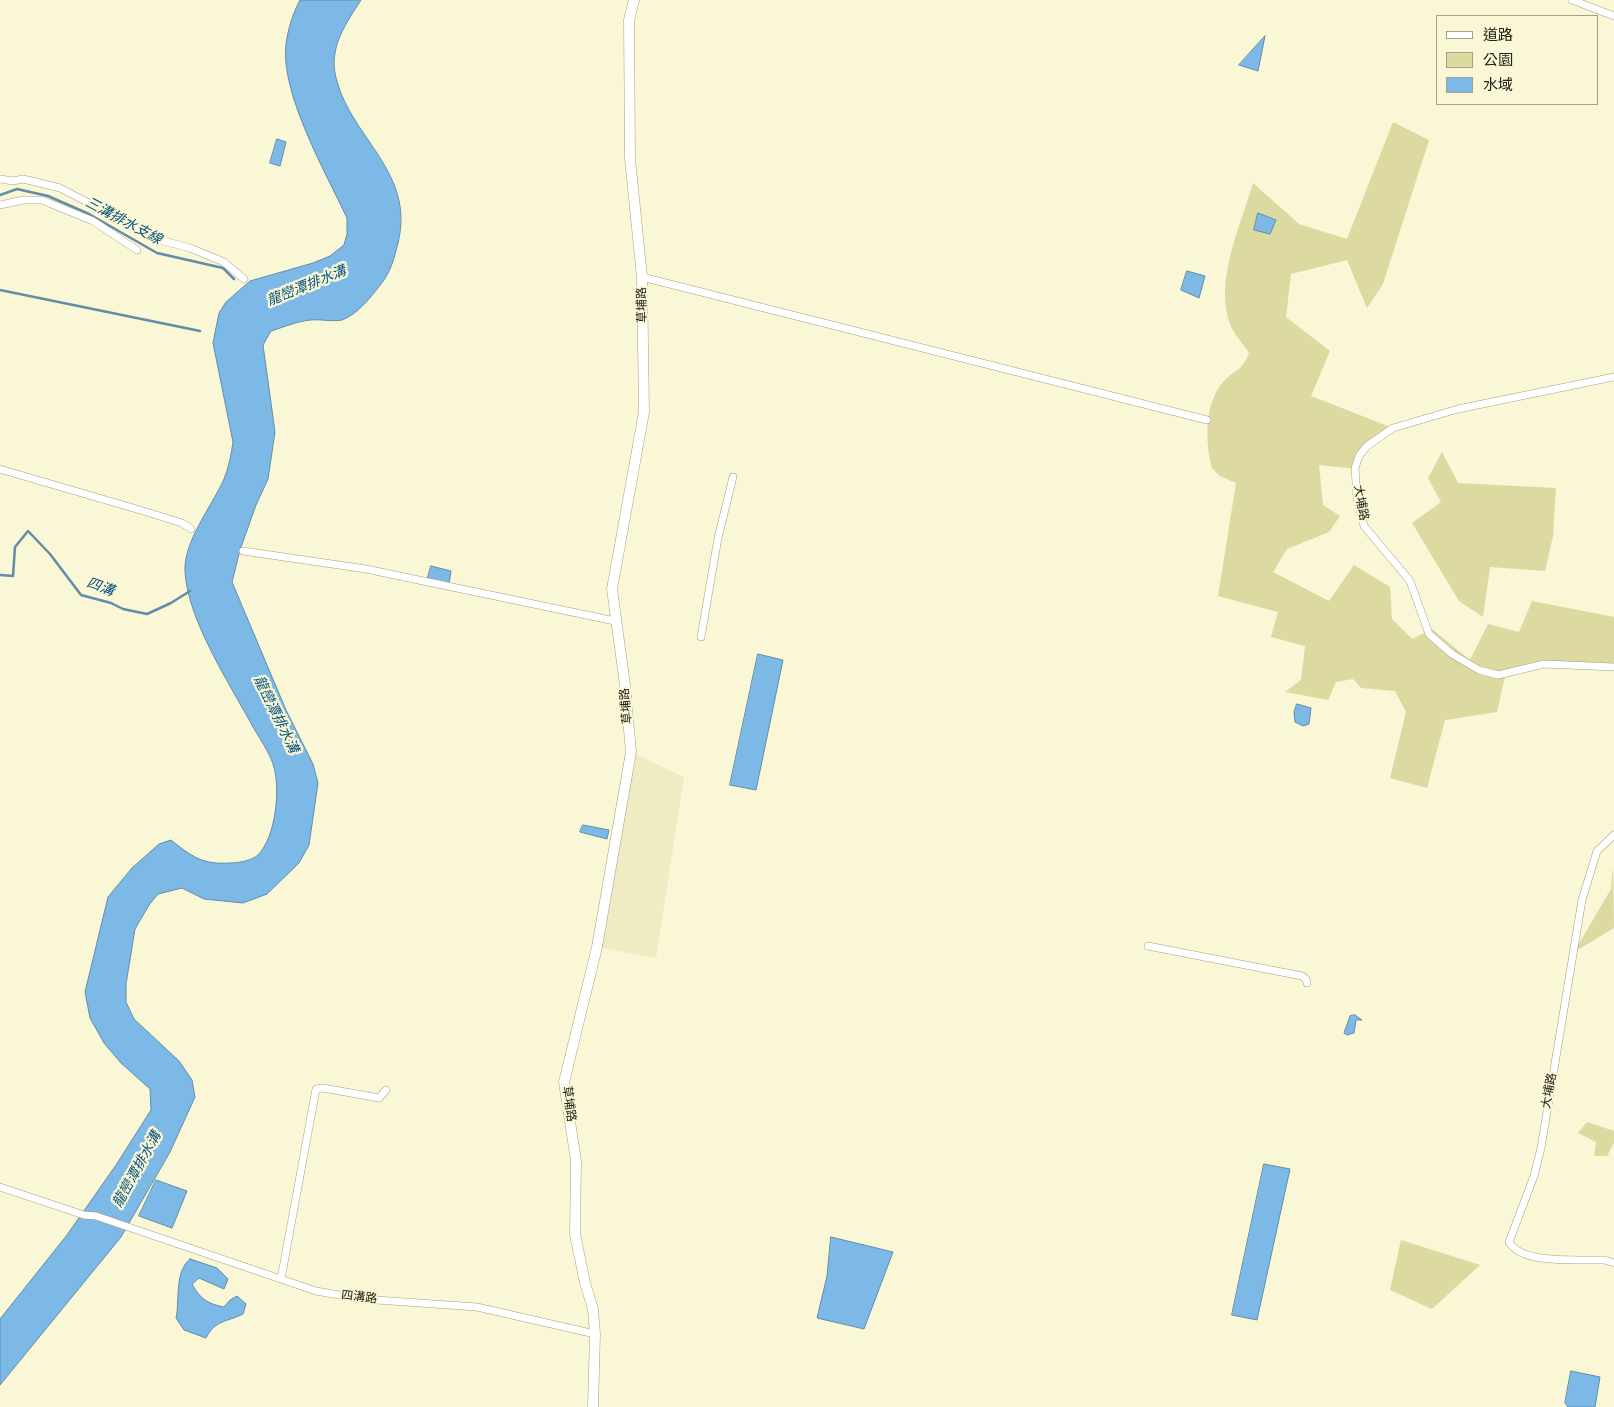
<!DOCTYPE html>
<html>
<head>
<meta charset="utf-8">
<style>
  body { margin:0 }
  #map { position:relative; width:1614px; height:1407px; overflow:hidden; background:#f9f7d5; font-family:"Source Sans 3","Noto Sans TC",sans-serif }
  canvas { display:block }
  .legend { position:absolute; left:1436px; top:15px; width:162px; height:90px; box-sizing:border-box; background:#f9f7d5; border:1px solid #a3a289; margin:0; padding:6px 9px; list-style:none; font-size:15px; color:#232216 }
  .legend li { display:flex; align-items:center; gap:10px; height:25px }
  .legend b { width:25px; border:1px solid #a3a289 }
</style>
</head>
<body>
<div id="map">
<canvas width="1614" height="1407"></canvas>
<ul class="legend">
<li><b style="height:6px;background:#fff"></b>道路</li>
<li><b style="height:14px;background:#dcd9a1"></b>公園</li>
<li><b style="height:14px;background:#7db9e7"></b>水域</li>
</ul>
</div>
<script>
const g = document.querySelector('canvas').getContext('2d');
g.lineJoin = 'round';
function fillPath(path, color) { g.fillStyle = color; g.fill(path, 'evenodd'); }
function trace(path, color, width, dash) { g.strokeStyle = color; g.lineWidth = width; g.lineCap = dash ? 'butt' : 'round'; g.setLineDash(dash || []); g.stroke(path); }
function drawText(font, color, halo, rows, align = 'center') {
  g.font = font + ' "Source Sans 3","Noto Sans TC",sans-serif'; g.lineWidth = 4.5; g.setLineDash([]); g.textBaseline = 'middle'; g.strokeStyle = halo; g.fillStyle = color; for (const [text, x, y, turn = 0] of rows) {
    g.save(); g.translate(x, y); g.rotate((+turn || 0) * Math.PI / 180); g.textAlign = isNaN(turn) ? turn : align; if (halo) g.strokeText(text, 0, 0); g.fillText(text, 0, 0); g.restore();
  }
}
fillPath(new Path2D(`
  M631,752l53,25 -28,181 -59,-11z`), '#efecc3');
fillPath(new Path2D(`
  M1393,122l36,18 -46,144 -16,24 -20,-48 -56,14 -5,43 44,34 -19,45 82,32 -30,26 -5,15 -39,-4 4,40 17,11 -11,16 -42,17 -14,23 56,29 25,-36 36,22 2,32 20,20 20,-10 38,31 18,-36 31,8 13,-31 82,16v49l-64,-4 -44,10 -9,40 -52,8 -18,68 -37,-10 16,-66 -11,-21 -34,-3 -8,-9 -17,3 -8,18 -43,-8 16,-12 4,-34 -34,-9 7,-25 -60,-16 18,-113 -16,-7 -8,-8c-7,-25 -8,-66 12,-87 12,-13 17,-8 25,-28 -6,-9 -15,-19 -19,-29 -16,-43 11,-99 23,-141l46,41 48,15z
  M1442,452l16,31 98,5 -3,48 -8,35 -55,-4 -7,50 -24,-16 -47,-78 29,-21 -13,-24z
  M1613,867l1,61 -40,24 37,-63z
  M1587,1122l27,9v12l-7,13h-13l2,-14 -18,-9z
  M1401,1240l79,25 -48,44 -42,-19z`), '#dcd9a1');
const water = new Path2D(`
  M300,0h61c-14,22 -31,45 -26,73 12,63 81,97 63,170 -4,16 -7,28 -17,41 -10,13 -23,30 -39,36 -9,2 -21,-1 -31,0 -13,1 -27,7 -40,11l-8,14 12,87 -7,47 -12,26 -16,45 -8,32 54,128 27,54 5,19 -9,62 -10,18 -32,31 -24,9 -39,-4 -22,-11 -24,6 -9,11 -14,24 -9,55v18l8,17 45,42 13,19 3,17 -25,55 -49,85 -121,148v-66l67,-84 49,-70 35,-55 -1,-21 -29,-26 -17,-20 -14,-25 -5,-26 23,-95 24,-29 27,-24 12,-4c20,16 32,25 58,23 9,0 22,-2 29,-8 18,-18 23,-68 15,-91 -4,-12 -13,-25 -20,-37 -23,-43 -65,-106 -68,-155 -2,-30 27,-66 39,-93 5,-12 7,-24 9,-37l-20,-99 6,-30 7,-11 24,-21 63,-18 17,-7 14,-11 3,-11v-16c-21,-45 -67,-125 -61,-174 2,-15 7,-31 14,-44z
  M1265,36l-7,35 -19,-6z
  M277,139l9,3 -6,24 -10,-3z
  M1258,213l18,7 -6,14 -16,-4z
  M1187,271l18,5 -6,22 -18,-8z
  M431,566l20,5 -2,14 -22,-4z
  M758,654l25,6 -27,130 -26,-5z
  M1297,704l14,4 -2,16 -6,2 -8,-4 -1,-10z
  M583,825l26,5 -2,9 -27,-7z
  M1355,1015l7,5h-6l-2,13 -7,2 -3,-2 6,-17z
  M1264,1164l26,5 -33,151 -25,-5z
  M156,1180l31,11 -15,37 -33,-12z
  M831,1237l62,15 -29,77 -47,-11 10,-42z
  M190,1259l27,9 11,11 -4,10 -25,-11 -7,6c8,15 16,20 32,23l6,-7 7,-4 9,8 -3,10c-16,8 -28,6 -37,24l-22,-8 -8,-12c4,-18 -2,-46 14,-59z
  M1571,1371l29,6 -5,30h-27l-3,-4z`);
fillPath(water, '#7db9e7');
trace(water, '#628ca8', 1);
trace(new Path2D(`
  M0,195l17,-6 31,7 41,18 68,39 66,15 11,11
  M0,290l200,41
  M0,575l13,1 2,-29 13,-16 22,23 31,41 30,8 12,6 24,5 24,-11 19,-12`), '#628ca8', 2.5);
const street = new Path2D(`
  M1572,0l42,16
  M0,179l13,2 10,-2 37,9 100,52 30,8 34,14 20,17
  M0,205l23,-5h19l51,21 44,29
  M642,277l565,143
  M1614,377l-156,32 -65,19 -26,18 -8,10 -4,12 2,30 7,28 46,55 19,53 23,20 27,16 19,5 46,-11 70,3
  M0,469l140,41 42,13 9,6
  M243,551l123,18 249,52
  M701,637l17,-99 15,-61
  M1614,835l-17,16 -15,49 -41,248 -7,28 -25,66c13,23 70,17 95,18l10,3
  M1148,946l154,30 4,3 1,4
  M0,1187l84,28 12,1 220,75 46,8 115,8 118,27
  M281,1279l35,-190 7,-1 56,10 7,-8`);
const secondary = new Path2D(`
  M593,1407l2,-73 -2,-25 -8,-26 -10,-49 1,-73 -12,-79 33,-135 34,-195 -6,-67 -13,-96 32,-177 -2,-135 -12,-118 -1,-139 5,-20`);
trace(street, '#a3a182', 8);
trace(secondary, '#a3a182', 11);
trace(street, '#fff', 7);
trace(secondary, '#fff', 10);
drawText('12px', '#232216', '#f9f7d5', [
  ["草埔路",643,305,-91],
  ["大埔路",1360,503,80],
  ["草埔路",627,706,-95],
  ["大埔路",1550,1091,-80],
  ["草埔路",568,1104,82],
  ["四溝路",359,1298,7]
]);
drawText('italic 14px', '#07517c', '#f9f7d5', [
  ["三溝排水支線",123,222,28],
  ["龍巒潭排水溝",307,287,-22],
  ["四溝",100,588,20],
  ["龍巒潭排水溝",275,715,64],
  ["龍巒潭排水溝",138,1170,-61]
]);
</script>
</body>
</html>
